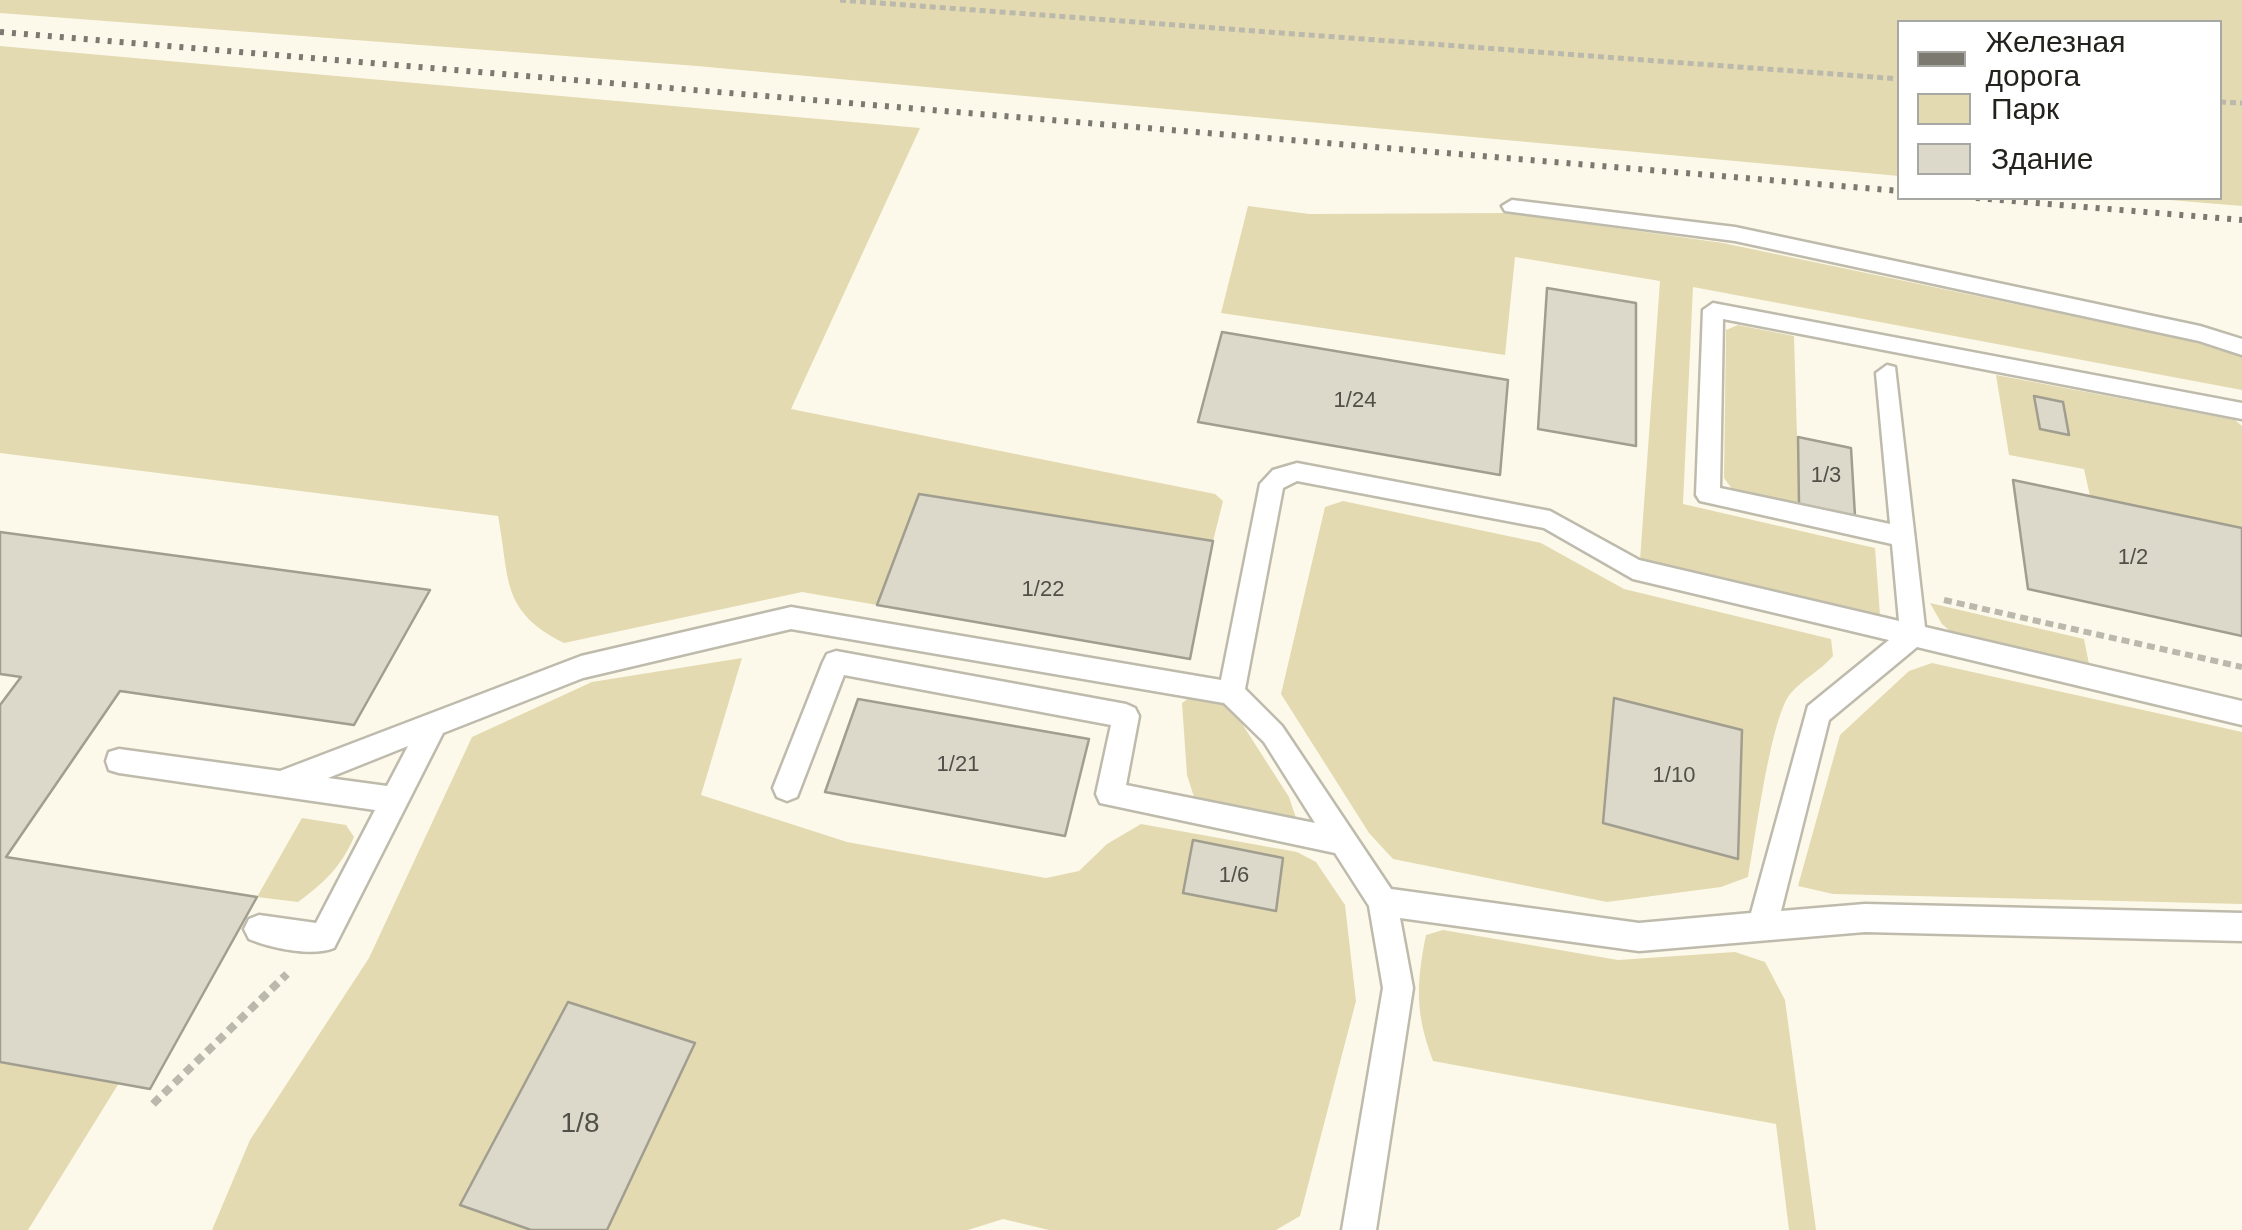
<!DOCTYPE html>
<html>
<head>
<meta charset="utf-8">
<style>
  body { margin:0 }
  #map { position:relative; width:2242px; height:1230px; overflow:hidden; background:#fdf9ea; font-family:Arial,sans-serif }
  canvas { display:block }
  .legend { position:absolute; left:1897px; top:20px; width:325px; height:180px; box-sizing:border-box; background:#fff; border:2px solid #a7a7a4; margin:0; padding:12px 18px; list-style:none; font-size:30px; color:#23221c }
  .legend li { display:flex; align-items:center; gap:20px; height:50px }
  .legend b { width:50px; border:2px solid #a7a7a4 }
</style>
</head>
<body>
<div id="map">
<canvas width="2242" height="1230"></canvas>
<ul class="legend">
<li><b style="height:12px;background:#7c7a70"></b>Железная дорога</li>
<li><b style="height:28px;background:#e3dab1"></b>Парк</li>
<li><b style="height:28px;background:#dcd9ca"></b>Здание</li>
</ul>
</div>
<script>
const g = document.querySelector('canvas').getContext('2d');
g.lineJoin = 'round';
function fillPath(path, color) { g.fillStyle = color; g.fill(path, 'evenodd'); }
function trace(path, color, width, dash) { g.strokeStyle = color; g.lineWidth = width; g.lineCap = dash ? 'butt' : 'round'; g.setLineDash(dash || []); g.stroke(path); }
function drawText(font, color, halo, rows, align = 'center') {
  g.font = font + ' Arial,sans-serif'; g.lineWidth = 8; g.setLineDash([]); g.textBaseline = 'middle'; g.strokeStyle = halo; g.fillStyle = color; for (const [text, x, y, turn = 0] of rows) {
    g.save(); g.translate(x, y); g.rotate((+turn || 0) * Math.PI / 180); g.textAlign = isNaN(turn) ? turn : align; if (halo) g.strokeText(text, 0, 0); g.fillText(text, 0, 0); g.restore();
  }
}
fillPath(new Path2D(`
  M0,0h2242v206l-96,-8h74v-176h-320l-1,154 -1202,-110 -697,-53z
  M0,46l920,82 -129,281 424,85 8,7 -10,40 -294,-47 -42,111 -75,-13 -238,51c-64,-32 -54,-64 -66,-127l-498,-63z
  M1248,206l61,8 201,-1 213,30 464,97 55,17v33l-549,-103 -10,217 192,44 5,67 -240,-55 20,-279 -145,-24 -10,98 -284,-42z
  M1738,325l56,11 5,168 -66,-14 -9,-12 2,-148z
  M1996,375l239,45 7,6v102l-152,-32 -6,-27 -75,-14z
  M1343,501l198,42 83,46 207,50 2,17c-13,15 -30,23 -42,37 -20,21 -36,149 -43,184l-27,10 -114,15 -214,-43 -24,-26 -88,-139 44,-187z
  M1930,603l154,36 6,30 -133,-32 -15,-13z
  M742,658l-41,137 146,47 199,36 33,-7 28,-27 34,-20 156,28 19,10 29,43 11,96 -56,215 -24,14h-227l-46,-11 -35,11h-361l-38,-228 -109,202 71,26h-319l38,-90 119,-182 103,-221 120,-55z
  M1932,663l310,69v172l-409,-10 -35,-8 42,-151 69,-64z
  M1189,698l41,7 59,92 8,24 -102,-21 -8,-25 -5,-72z
  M302,818l44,7 8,12c-13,30 -30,46 -56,65l-41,-5z
  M1443,930l175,30 117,-8 30,10 20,38 31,230h-27l-13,-106 -343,-63c-18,-49 -17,-76 -7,-126z
  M0,1062l119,21 -91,147h-28z`), '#e3dab1');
const building = new Path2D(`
  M1547,288l89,15v143l-98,-17z
  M1222,332l286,48 -8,95 -302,-53z
  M2034,396l29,6 6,33 -29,-6z
  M1798,437l53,11 4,68 -56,-12z
  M2013,480l229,48v108l-214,-47z
  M919,494l294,47 -23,118 -313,-54z
  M0,532l430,58 -76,135 -234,-34 -114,166 251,40 -107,192 -150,-27v-357l21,-28 -21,-3z
  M1614,698l128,32 -4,129 -135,-36z
  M858,699l231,40 -24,97 -240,-44z
  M1193,840l90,18 -7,53 -93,-18z
  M568,1002l127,41 -88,187h-76l-71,-25z`);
fillPath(building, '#dcd9ca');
trace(building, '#a19e8f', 2.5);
const service = new Path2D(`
  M1512,200l223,27 465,99 42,13v16l-43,-14 -464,-100 -230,-30 -3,-5z
  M1713,303l529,100v16l-519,-100 -3,169 170,36 -14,-151 11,-8 8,2 30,260 317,74v24l-325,-78 -88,73 -48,191 84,-7 377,9v28l-377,-9 -226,19 -239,-33 13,70 -37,242h-34l41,-242 -14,-82 -34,-53 -235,-50 -4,-9 15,-69 -267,-50 -47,122 -10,4 -10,-4 -4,-9 50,-126 4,-8 9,-3 290,53 9,4 4,8 -13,69 189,38 -51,-81 -40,-39 -433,-74 -208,49 -140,55 -109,215c-21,9 -64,0 -85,-9l-5,-10 5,-10 10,-4 57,8 59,-113 -256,-37 -10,-3 -3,-9 3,-9 10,-3 161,22 301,-115 210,-49 430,73 39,-196 13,-14 24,-7 253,48 89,49 260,61 -7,-77 -192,-43 -4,-6 7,-185zM1297,481l247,47 89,51 256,61 -81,66 -57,207 -112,10 -248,-34 -109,-163 -37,-37 38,-201zM408,746l-21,40 -59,-8z`);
trace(service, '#bebbac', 5);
trace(new Path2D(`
  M840,0l1060,79
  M2220,102l22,1`), '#bbb8ac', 5, [6, 4]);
trace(new Path2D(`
  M1944,600l298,67`), '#bbb8ac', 6, [8, 5]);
trace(new Path2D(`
  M153,1104l134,-130`), '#bbb8ac', 8, [9, 6]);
fillPath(service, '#fff');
trace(new Path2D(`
  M0,32l1900,159
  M1976,198l266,22`), '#7c7a70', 6, [4, 8]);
drawText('22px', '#515048', null, [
  ["1/24",1355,401],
  ["1/3",1826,476],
  ["1/2",2133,558],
  ["1/22",1043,590],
  ["1/21",958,765],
  ["1/10",1674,776],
  ["1/6",1234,876]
]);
drawText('28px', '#515048', null, [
  ["1/8",580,1124]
]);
</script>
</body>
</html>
